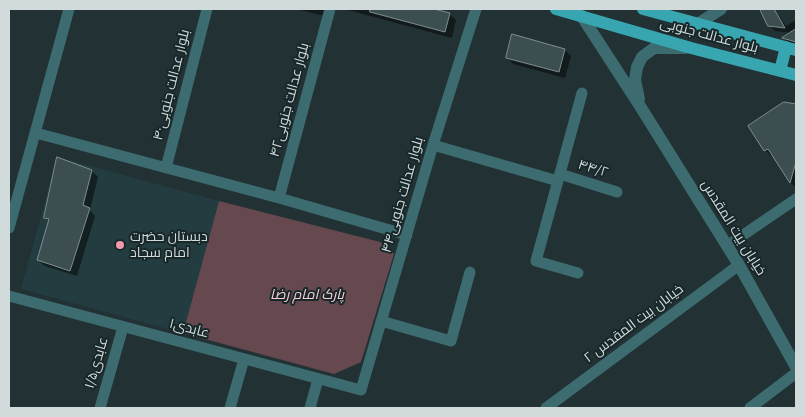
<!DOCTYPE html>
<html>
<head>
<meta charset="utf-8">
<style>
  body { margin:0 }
  #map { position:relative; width:805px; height:417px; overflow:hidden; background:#223234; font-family:"Source Serif 4",serif }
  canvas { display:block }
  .frame { position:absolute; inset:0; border:10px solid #d1dbdc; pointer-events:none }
</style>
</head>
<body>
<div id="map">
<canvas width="805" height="417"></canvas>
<div class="frame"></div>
</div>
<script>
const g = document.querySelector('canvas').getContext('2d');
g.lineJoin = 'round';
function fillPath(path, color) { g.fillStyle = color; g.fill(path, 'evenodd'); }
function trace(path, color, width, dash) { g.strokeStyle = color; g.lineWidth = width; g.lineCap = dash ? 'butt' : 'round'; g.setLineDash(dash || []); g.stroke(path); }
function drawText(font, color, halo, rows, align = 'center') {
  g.font = font + ' "Source Serif 4",Cairo,serif'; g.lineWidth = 4; g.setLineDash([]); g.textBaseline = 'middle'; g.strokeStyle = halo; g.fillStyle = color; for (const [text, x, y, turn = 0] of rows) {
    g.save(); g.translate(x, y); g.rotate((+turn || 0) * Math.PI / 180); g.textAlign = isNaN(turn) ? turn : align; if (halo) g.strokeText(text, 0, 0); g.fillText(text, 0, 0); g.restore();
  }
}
fillPath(new Path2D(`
  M57,157l162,44 -36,132 -162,-44z`), '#233c3f');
fillPath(new Path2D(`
  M219,201l161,41 14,12 -33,108 -27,12 -151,-41z`), '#66494f');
fillPath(new Path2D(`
  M296,9h30l-1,7z
  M344,9h81l24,5 7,6 -4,18z
  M768,9h6l12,17 10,-6v25l-7,-2 -5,-5 8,-5 -17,-2 -6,-6 -6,-13z
  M565,50l6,6 -6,22 -52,-14 -6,-7z
  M785,104l11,2v82l-5,-5 -17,-28 -2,2 -7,-7 -15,-24z
  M92,171l6,6 -8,33 5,6 -18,60 -32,-10 -7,-6 12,-38 -5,-5z`), '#0007');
const building = new Path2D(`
  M370,9h64l16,4 -5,19 -75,-20z
  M760,9h14l11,19 -17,-2z
  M796,29v13l-14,-4z
  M512,34l53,15 -6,23 -53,-14z
  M784,102l12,2v58l-6,21 -22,-34 -4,2 -16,-25z
  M57,157l35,13 -9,35 7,3 -20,63 -33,-11 12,-41 -5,-1z`);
fillPath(building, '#3d4e50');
trace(building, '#7c8f90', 1);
trace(new Path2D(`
  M36,133l243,65 128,37
  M433,145l125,36
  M166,168l41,-159
  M560,174l57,18
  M279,198l51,-189
  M9,228l60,-219
  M727,246l69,-47
  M578,273l-42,-12 46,-168
  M9,296l352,94 72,-245 43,-136
  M381,321l70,20 19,-69
  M100,408l23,-81
  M230,408l14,-49
  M310,408l8,-29
  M546,408l193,-143
  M750,408l46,-35`), '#3c6b70', 11);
trace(new Path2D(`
  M581,15l59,91 99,159 57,102
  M699,23l22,-14
  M639,99l-4,-19 2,-13 5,-10 12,-9h31`), '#3c6b70', 12);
trace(new Path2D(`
  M556,9l135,39 105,27
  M643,9l153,41
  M780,71l6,-24`), '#37a6b0', 12);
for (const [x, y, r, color] of [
  [120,245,5,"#f29aac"]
]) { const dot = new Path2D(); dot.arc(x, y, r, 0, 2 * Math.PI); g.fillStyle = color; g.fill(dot); trace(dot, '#18282a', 2); }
drawText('14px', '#d1dbdc', '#18282a', [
  ["بلوار عدالت جنوبی",709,36,15],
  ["بلوار عدالت جنوبی۴۰",172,85,-76],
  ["بلوار عدالت جنوبی۴۲",290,100,-75],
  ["۴۴/۲",593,169,17],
  ["بلوار عدالت جنوبی۴۴",403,195,-74],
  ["خیابان بیت المقدس",733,228,58],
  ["خیابان بیت المقدس ۲",634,324,-37],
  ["۱عابدی",189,329,15],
  ["عابدی۱/۵",97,363,-74]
]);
drawText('14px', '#d1dbdc', '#18282a', [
  ["دبستان حضرت",130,237],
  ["امام سجاد",130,253]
], 'left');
drawText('italic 14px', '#fccfd7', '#18282a', [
  ["پارک امام رضا",307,295]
]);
</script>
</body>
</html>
